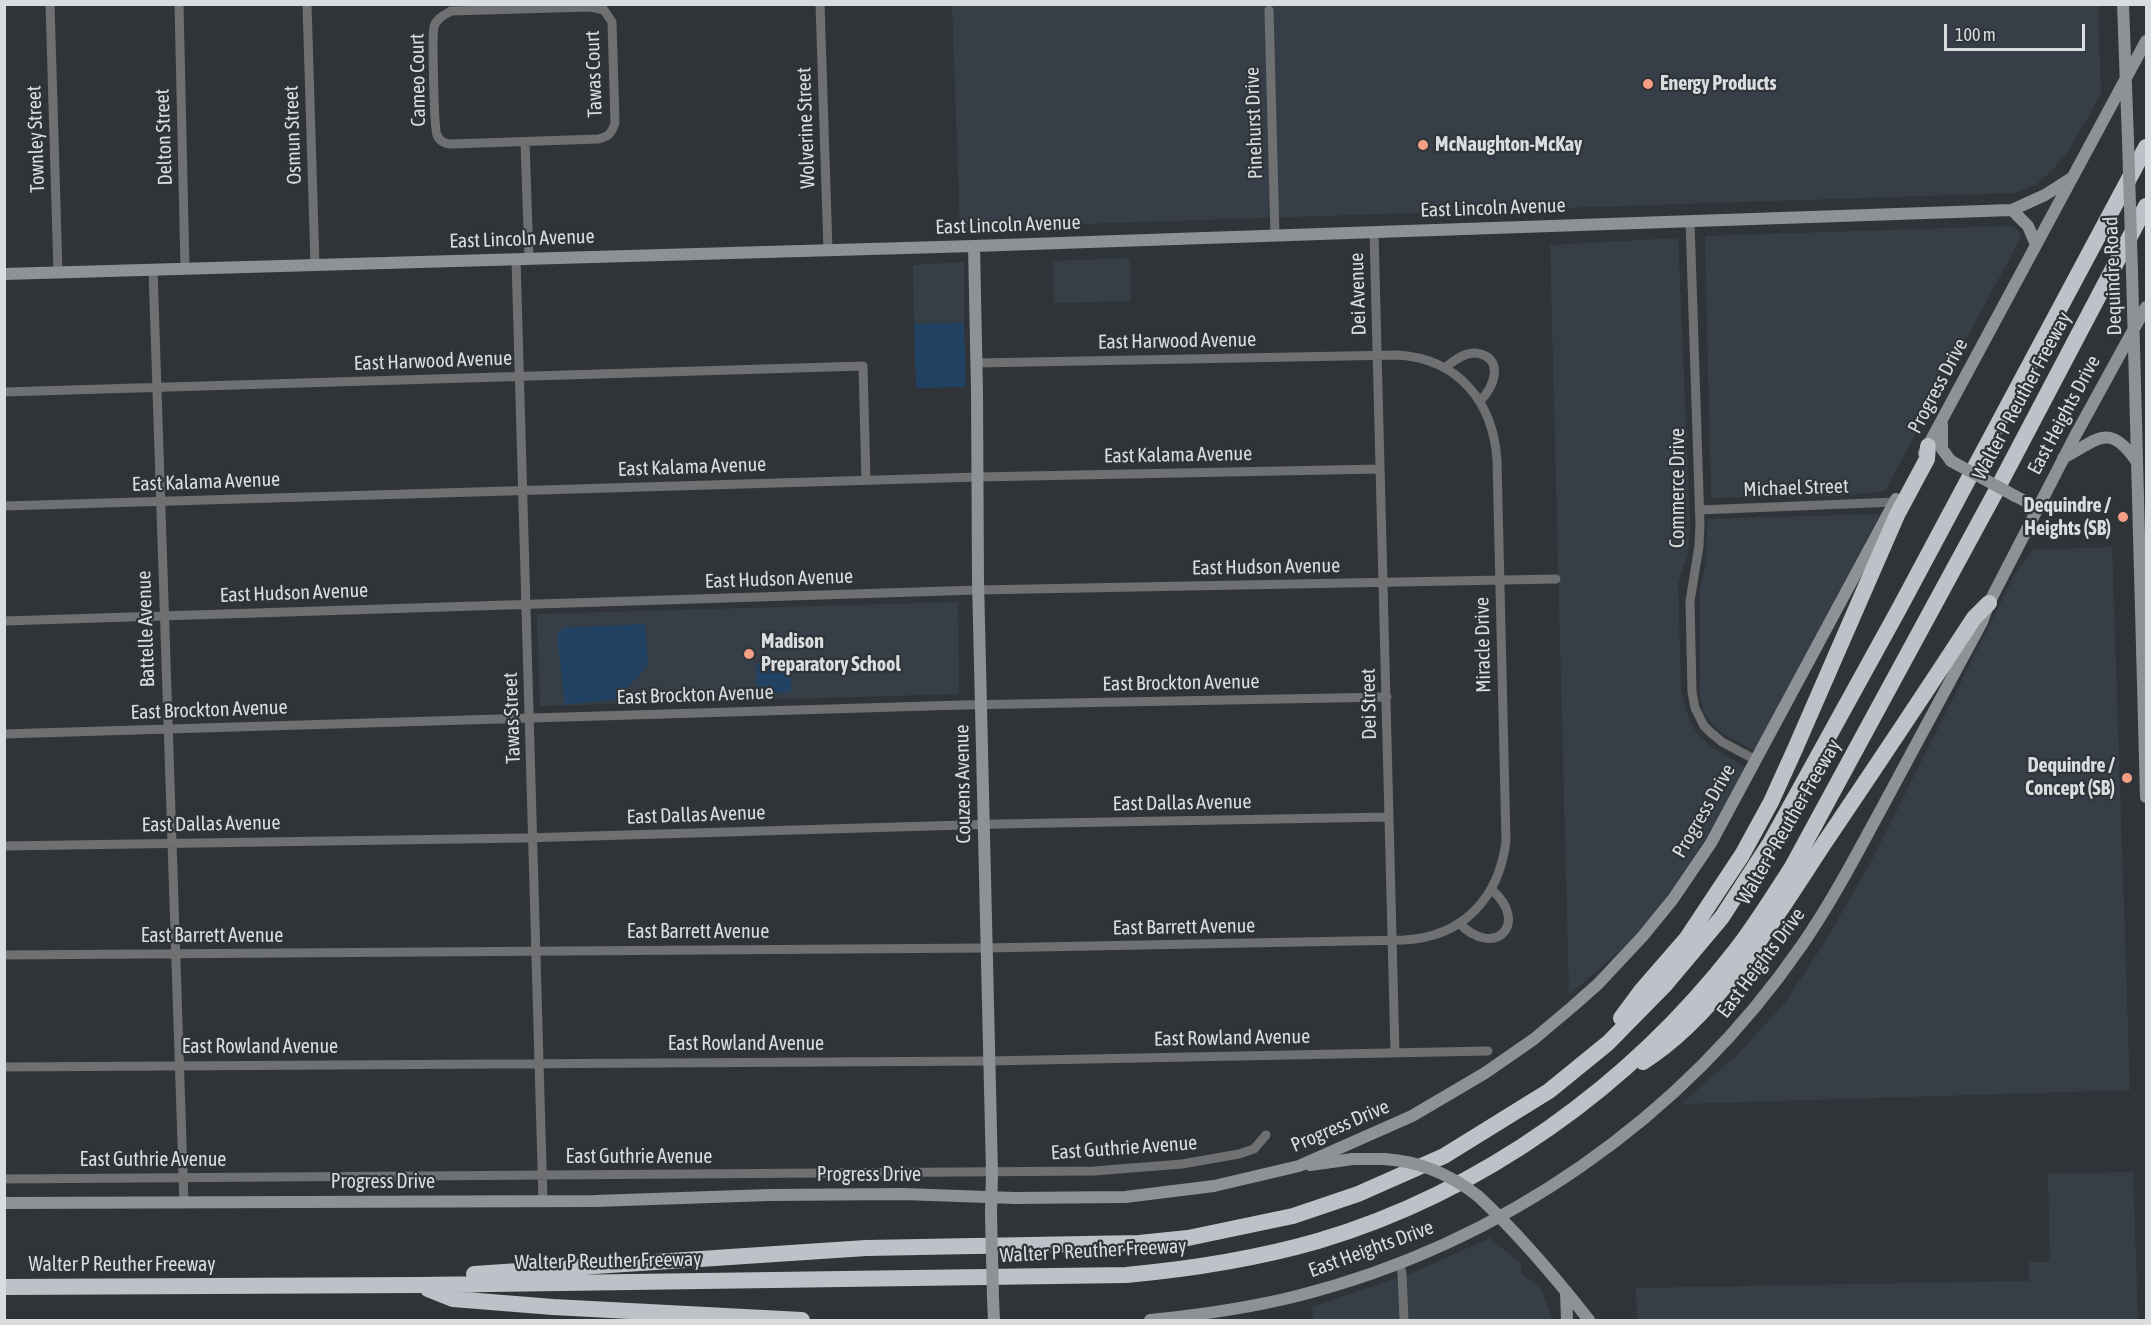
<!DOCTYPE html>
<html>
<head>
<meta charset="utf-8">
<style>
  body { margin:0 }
  #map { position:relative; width:2151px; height:1325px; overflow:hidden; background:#303439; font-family:"Asap Condensed",sans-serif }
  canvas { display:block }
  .frame { position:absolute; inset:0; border:6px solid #dadde0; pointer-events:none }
  .scale { position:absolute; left:1944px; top:24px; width:141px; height:27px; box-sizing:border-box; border:3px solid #dadde0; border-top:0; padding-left:8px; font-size:18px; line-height:21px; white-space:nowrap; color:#dadde0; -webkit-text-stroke:4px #303439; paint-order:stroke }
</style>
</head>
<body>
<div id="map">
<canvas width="2151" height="1325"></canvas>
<div class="frame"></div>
<div class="scale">100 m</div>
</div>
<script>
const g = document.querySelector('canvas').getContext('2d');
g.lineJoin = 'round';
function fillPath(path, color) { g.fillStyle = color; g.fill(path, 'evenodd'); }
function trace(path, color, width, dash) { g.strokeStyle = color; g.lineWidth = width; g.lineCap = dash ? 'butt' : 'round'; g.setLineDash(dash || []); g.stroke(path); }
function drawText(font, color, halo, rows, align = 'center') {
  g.font = font + ' "Asap Condensed",sans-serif'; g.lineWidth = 4.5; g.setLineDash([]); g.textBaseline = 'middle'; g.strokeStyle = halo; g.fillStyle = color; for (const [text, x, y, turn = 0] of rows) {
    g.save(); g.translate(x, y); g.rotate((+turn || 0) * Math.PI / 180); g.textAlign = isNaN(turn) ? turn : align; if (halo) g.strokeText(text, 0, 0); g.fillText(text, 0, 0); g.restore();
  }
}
fillPath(new Path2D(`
  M952,5h1146l3,89 -34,59 -16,18 -15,14 -23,8 -1053,35z
  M2013,226l9,9 -137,256 -46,5 -128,2 -6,-262z
  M1678,238l12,283 -2,33 -10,29 3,107 7,27 8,15 14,14 33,20v7l-28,50 -33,52 -26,36 -32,36 -55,48 -19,-750z
  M1130,258l1,43 -77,2 -1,-42z
  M964,262v61l-50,1 -1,-59z
  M1880,514l-125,237 -31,-17 -12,-10 -8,-12 -4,-15v-109l6,-23 1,-46z
  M2112,547l18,543 -449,14 58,-51 45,-49 39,-59 48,-83 144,-288 18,-24z
  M958,602l1,92 -419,12 -3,-92z
  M2133,1172l5,148h-501l-1,-32 393,-7v-19h21l-2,-88z
  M1490,1238l31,26 1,11 19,13 11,32h-236l-3,-1 -1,-12 103,-35z`), '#363f48');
fillPath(new Path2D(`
  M964,323l2,64 -50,1 -2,-64z
  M645,624l3,41 -31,34 -52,6 -8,-70 6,-7z
  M791,664v28l-34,1 -1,-28z`), '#214262');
trace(new Path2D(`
  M50,4l8,268
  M179,4l6,265
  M307,4l8,261
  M820,4l8,246
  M591,7l13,3 8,12 3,101c-3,10 -7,14 -17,16l-146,5c-6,0 -12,-2 -15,-9 -3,-6 -5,-100 -3,-108 2,-8 10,-12 17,-16z
  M1269,10l6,226
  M525,142l4,117
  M1690,221l10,303 -1,22 -9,55 2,91 3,16 9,18 5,5 13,11 34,18
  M1374,232l21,821
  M516,259l27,942
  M153,270l31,933
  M1445,368c8,-7 18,-15 30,-15 30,3 20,34 5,48
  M4,392l859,-26 3,114
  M4,506l974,-29 402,-8
  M1699,510l196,-8
  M4,621l974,-31 578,-11
  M4,734l958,-29 425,-8
  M4,846l520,-8 474,-14 391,-7
  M1459,923c36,37 71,0 33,-33
  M4,955l982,-7 418,-8c59,-3 95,-42 102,-99l-9,-381c-4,-58 -38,-101 -99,-105l-421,8
  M4,1067l985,-6 499,-10
  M4,1179l1090,-8 88,-7 57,-10 15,-5 12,-14
  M1399,1263l3,10 2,47`), '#6e7072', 9);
trace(new Path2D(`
  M2123,4l5,136
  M2012,210l16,16 8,19
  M974,246l3,145 1,189 14,593 -1,41
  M2132,272l14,525
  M4,274l970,-28 1038,-36 33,-15 25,-16
  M1942,425v24l9,12
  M1924,453l222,-412
  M2063,458c35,-18 46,-37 74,4
  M2015,496l24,12
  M1310,1165l43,-6h31
  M1478,1196c41,38 77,81 111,124
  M4,1203l591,-2 174,-6 134,-1 111,4 111,-1 89,-11 85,-20 113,-50 73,-43 49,-34 38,-32 26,-23 44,-47 31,-38 38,-56 185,-344
  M1566,1291l1,29
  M993,1298l1,22
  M1150,1320c49,-5 99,-12 147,-24 205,-52 386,-178 505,-351 29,-42 52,-86 76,-130 35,-64 69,-129 104,-193l7,-19 85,-165 72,-131`), '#8e9195', 12);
trace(new Path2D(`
  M1621,1018l20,-27 46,-53 55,-83 29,-53 24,-53 102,-234 30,-56 1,-13
  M1643,1062c76,-48 133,-146 182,-220 50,-74 100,-149 149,-224l15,-15
  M474,1274l392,-26 273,-5 49,-5 105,-22 65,-22 86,-38 105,-65 59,-48 56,-57 58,-69 48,-74 129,-234 247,-462
  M4,1287l415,-2 707,-10c65,-6 129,-16 192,-34 165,-49 313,-156 418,-291 21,-27 38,-55 56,-83l203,-374 151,-287
  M428,1289l25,10 100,8 249,13`), '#bdc2c8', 16);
trace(new Path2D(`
  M2128,140l4,132
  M1951,461l64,35
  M1384,1159c35,2 67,16 94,37
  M991,1214l2,84`), '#8e9195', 12);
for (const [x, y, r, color] of [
  [1648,84,6,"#f39f83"],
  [1423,145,6,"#f39f83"],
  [2123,517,6,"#f39f83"],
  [749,654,6,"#f39f83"],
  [2127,778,6,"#f39f83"]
]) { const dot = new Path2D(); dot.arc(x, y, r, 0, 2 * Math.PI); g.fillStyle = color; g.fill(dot); trace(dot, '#303439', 2); }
drawText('20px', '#dadde0', '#303439', [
  ["Tawas Court",594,74,-92],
  ["Cameo Court",418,80,-91],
  ["Pinehurst Drive",1254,123,-92],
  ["Wolverine Street",806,128,-92],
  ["Osmun Street",293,135,-92],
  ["Delton Street",164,137,-92],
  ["Townley Street",36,139,-92],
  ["East Lincoln Avenue",1493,208,-2],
  ["East Lincoln Avenue",1008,225,-2],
  ["East Lincoln Avenue",522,239,-2],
  ["Dequindre Road",2113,276,-92],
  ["Dei Avenue",1358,294,-92],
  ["East Harwood Avenue",1177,341,-1],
  ["East Harwood Avenue",433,361,-2],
  ["Progress Drive",1938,386,-62],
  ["Walter P Reuther Freeway",2022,396,-62],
  ["East Heights Drive",2064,415,-62],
  ["East Kalama Avenue",1178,455,-1],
  ["East Kalama Avenue",692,467,-2],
  ["East Kalama Avenue",206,482,-2],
  ["Commerce Drive",1678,488,-90],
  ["Michael Street",1796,488,-2],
  ["East Hudson Avenue",1266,567,-1],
  ["East Hudson Avenue",779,579,-2],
  ["East Hudson Avenue",294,593,-2],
  ["Battelle Avenue",146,629,-92],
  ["Miracle Drive",1483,645,-91],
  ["East Brockton Avenue",1181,683,-1],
  ["East Brockton Avenue",695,695,-2],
  ["Dei Street",1369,704,-91],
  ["East Brockton Avenue",209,710,-2],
  ["Tawas Street",512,718,-92],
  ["Couzens Avenue",963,784,-91],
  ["East Dallas Avenue",1182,803,-1],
  ["Progress Drive",1704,811,-60],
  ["East Dallas Avenue",696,815,-2],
  ["Walter P Reuther Freeway",1789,822,-60],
  ["East Dallas Avenue",211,824,-1],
  ["East Barrett Avenue",1184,927,-1],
  ["East Barrett Avenue",698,932],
  ["East Barrett Avenue",212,936],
  ["East Heights Drive",1761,963,-53],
  ["East Rowland Avenue",1232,1038,-1],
  ["East Rowland Avenue",746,1044],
  ["East Rowland Avenue",260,1047],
  ["Progress Drive",1340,1126,-23],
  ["East Guthrie Avenue",1124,1148,-4],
  ["East Guthrie Avenue",639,1157],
  ["East Guthrie Avenue",153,1160],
  ["Progress Drive",869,1175],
  ["Progress Drive",383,1182],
  ["East Heights Drive",1371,1249,-20],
  ["Walter P Reuther Freeway",1093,1251,-3],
  ["Walter P Reuther Freeway",608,1261,-1],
  ["Walter P Reuther Freeway",122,1265]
]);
drawText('bold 20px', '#dadde0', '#303439', [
  ["Energy Products",1660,84],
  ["McNaughton-McKay",1435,145],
  ["Dequindre /",2111,506,"right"],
  ["Heights (SB)",2111,529,"right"],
  ["Madison",761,642],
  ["Preparatory School",761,665],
  ["Dequindre /",2115,766,"right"],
  ["Concept (SB)",2115,789,"right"]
], 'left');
</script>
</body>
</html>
